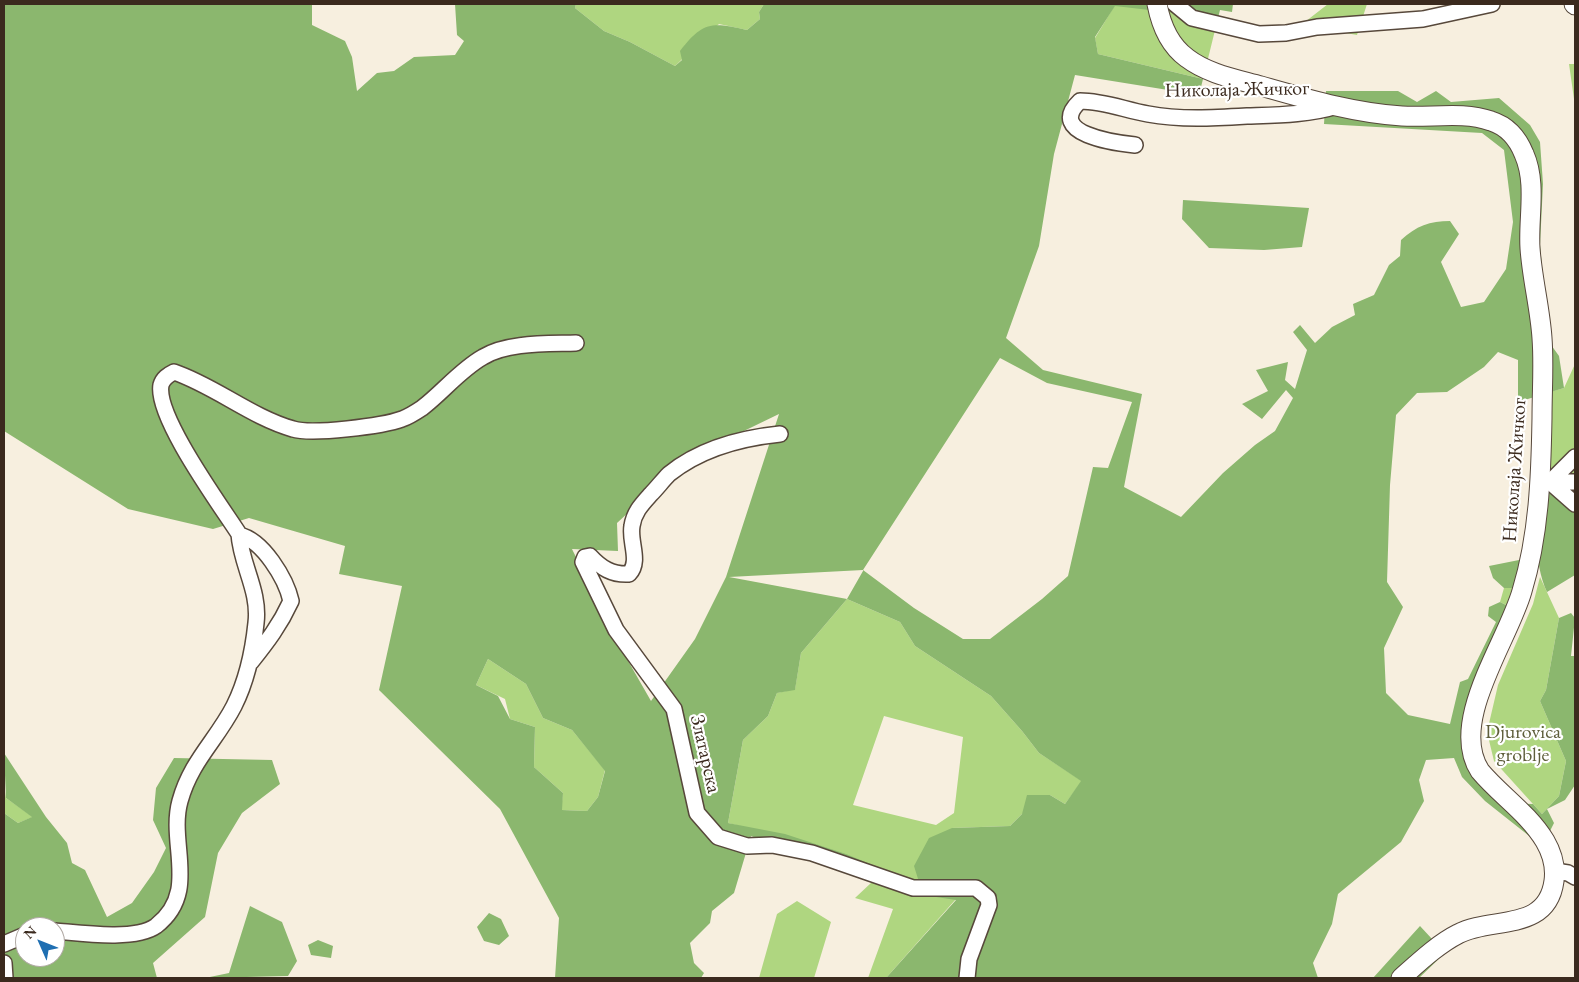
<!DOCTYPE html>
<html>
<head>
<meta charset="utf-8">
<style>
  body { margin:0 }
  #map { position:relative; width:1579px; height:982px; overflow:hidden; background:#f7efdf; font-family:"EB Garamond",serif }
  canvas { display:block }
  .frame { position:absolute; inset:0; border:5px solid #3b2a1e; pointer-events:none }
  .north { position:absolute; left:15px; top:917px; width:50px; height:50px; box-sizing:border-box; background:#fff; border:1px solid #b1aaa5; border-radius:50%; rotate:314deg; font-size:14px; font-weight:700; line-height:20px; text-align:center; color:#3b2a1e }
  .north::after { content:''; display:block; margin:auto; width:18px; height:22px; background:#1f6fb2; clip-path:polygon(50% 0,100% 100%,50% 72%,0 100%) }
</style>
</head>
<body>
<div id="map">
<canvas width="1579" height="982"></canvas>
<div class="frame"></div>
<div class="north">N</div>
</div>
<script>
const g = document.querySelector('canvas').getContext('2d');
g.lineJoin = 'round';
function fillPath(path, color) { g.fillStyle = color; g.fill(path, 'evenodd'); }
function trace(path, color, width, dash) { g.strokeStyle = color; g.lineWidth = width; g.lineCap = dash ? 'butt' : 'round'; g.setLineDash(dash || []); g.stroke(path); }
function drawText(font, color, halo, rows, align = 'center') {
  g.font = font + ' "EB Garamond",serif'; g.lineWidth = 4.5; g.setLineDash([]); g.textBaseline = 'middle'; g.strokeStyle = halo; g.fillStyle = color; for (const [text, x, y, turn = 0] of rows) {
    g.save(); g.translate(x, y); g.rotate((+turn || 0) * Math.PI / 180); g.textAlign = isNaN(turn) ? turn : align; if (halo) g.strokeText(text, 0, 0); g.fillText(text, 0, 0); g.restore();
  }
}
fillPath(new Path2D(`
  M576,4h188l-5,8 1,7 -13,11 -28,-6 -44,42 -45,-24 -26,-11 -29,-23z
  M1328,4h39l-10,31 -56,-10z
  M1115,5l103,13 -15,61 -105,-25 -3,-16z
  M1569,64h6v42z
  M1575,364v131l-27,3 -12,-102 28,-8z
  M1540,577l19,41 -13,72 -6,11 26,60 -7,35 -17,18 -48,-53 -7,-29 11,-47 35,-81z
  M1504,588h13l-5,20 -12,-6z
  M847,599l53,23 15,24 76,50 31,35 17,22 43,28 -17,23 -15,-9 -28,19 -12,12 -58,2 4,71 -70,79h-18l25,-69 -38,-11 17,-16 -120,-53 -24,-6 15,-83 25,-24 9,-23 18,-4 6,-36zM884,716l79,21 -9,76 -18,12 -83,-20z
  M488,659l38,25 17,34 29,12 33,40 -7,27 -11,14 -26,-1 2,-17 -29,-26 1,-40 -25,-8 -5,-20 -29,-14z
  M4,784l2,14 27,19 -15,6 -14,-10z
  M797,901l34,21 -17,56h-55l18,-64z`), '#afd680');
fillPath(new Path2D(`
  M4,4h308v21l33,16 7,16 5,34 20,-18 17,-2 20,-14 41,-2 9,-14 -7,-6 -2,-31h121l-1,4 29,23 26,11 45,24 7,-6 -2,-9c23,-30 32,-29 67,-21l13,-11 -1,-7 5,-8h469l-1,8 -12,-2 -2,8 -103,-12 -20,31 3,17 105,25 -4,16 -124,-20 -21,79 -15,92 -33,92 37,32 99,24 -18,93 57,30 42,-44 32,-28 20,-14 18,-33 -7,-8 -24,29 -20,-15 26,-13 -12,-21 32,-8 -3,18 10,9 12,-39 -14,-18 7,-7 15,18 17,-16 23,-12 -2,-11 21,-9 15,-30 11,-9 1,-16c15,-14 29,-19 49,-19l9,13 -18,28 20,45 23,-5 22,-33 7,-47 -9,-72 -22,-17 -158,-9 2,-33h72l19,11 19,-11 15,11 48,-4 31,27 10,17 3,42 -3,61 9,97 10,14 5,32 -46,14v-42l-20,-8 -14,15 -37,25 -30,1 -21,22 -6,70 -3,97 16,25 -19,41 2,45 22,22 42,9 10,-42 8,-3 28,-57 -8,-6 1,-9 11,-5 12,6 -50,135 13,33 28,27 30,1 9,10 17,-18 7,-35 -26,-60 6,-11 13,-72 12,-5 4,5 -4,38h4v129l-10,15 -18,9 7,14 -8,16h-13l-48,-38 -23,-24 -8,-19 -28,2 -7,20 5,21 -23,41 -63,52 -6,30 -19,39 5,15h-432l70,-78 -33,-5 -9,-29 15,-28 23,-10 58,-2 12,-12 5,-19h23l15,9 16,-23 -42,-28 -17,-22 -31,-35 -76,-50 -15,-24 -53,-23 -46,54 -6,37 -18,3 -9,23 -25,24 -15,83 57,11 61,20 36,15 -10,13 -121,-46 -17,57 -22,18 -2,12 -20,20 4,20 10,10 -3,5h-146l4,-60 -59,-109 -121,-119 23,-104 -63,-12 6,-28 -96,-28 -36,11 -85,-20 -124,-78zM1000,358l47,25 85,19 -24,66 -15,-1 -25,109 -26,23 -52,40h-27l-49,-31 -51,-38zM779,414l-53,163 -31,62 -44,62 -32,-56 -47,-96 46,2 -1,-28 69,-64zM863,571l-16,28 -118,-22 134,-7zM488,659l38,25 17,34 29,12 33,41 -7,26 -11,14 -25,-1 1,-17 -29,-26 1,-40 -25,-8 -12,-23 -22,-11z
  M1183,200l126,8 -7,39 -38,3 -55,-2 -27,-29z
  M1541,484l34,2v89l-28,17c-13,-28 -14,-78 -6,-108z
  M1524,559l-7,29h-13l-11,-10 -4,-12z
  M4,753l42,64 21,26 5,20 13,7 22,47 25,-14 22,-31 12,-24 -13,-28 3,-32 18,-30 98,2 8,24 -38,29 -24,40 -13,64 -52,46 4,15h-153v-165l14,10 14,-6 -26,-19zM25,927h30v30h-30z
  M250,906l32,16 15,39 -9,15 -83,2 24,-5z
  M489,913l12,6 8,17 -10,9 -15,-4 -7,-14z
  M1420,926l25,27 -26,25h-46z
  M318,940l15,6 -2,12 -20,-3 -3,-10z`), '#8bb76e');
const minor = new Path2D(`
  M1175,4l17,14 67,16 27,-1 31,-6 106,-8 69,-15
  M1135,145c-19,-2 -90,-11 -55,-44 24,0 45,9 68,13 32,6 66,4 99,2 30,-1 61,-1 90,-10
  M780,434c-39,4 -80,15 -111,40 -6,6 -12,14 -18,20 -9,10 -17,18 -19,32 -3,16 9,35 -3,48 -17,1 -28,-6 -39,-18l-5,1 -2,5 33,68 58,79 23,104 21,24 29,9 25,-1 40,8 101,35h63l12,10 1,7 -20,54 -2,19
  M1550,482l25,22
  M1550,482h25
  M1541,484l9,-2 25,-25
  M239,535c24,5 47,44 52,66 -11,24 -24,41 -40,61
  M1555,871l13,2 7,4
  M55,931c25,2 80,10 101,-5 44,-34 12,-82 24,-125 11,-40 36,-60 54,-95 13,-26 19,-54 22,-83 4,-32 -15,-58 -17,-89 -18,-28 -84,-118 -78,-149 2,-7 7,-10 13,-13 41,14 77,45 119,57 19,6 90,-3 109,-10 6,-2 14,-7 20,-11 21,-16 38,-38 61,-51 24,-15 65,-13 93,-14
  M4,944l21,-9
  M4,963l1,15`);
const tertiary = new Path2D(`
  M1157,4c4,21 12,41 30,54 21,16 49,21 74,28 46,13 93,27 141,30 29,2 61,-5 89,5 16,5 27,18 33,33 13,29 4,64 6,94 2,30 10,60 12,90 2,26 0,53 0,80 -1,59 -3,117 -20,173 -14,50 -74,131 -42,180 20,24 48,42 65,70 7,12 11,25 9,40 -7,52 -63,35 -96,53 -20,10 -40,29 -57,44
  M1574,4l1,1`);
trace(minor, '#57483b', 18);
trace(tertiary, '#57483b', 21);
trace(minor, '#fff', 15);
trace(tertiary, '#fff', 19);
drawText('20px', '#3b2a1e', '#fff', [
  ["Николаја Жичког",1237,90,-1],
  ["Николаја Жичког",1515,470,-86],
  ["Златарска",705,754,77]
]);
drawText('20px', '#5e5e3b', '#fff', [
  ["Djurovica",1523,733],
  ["groblje",1523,756]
]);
</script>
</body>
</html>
